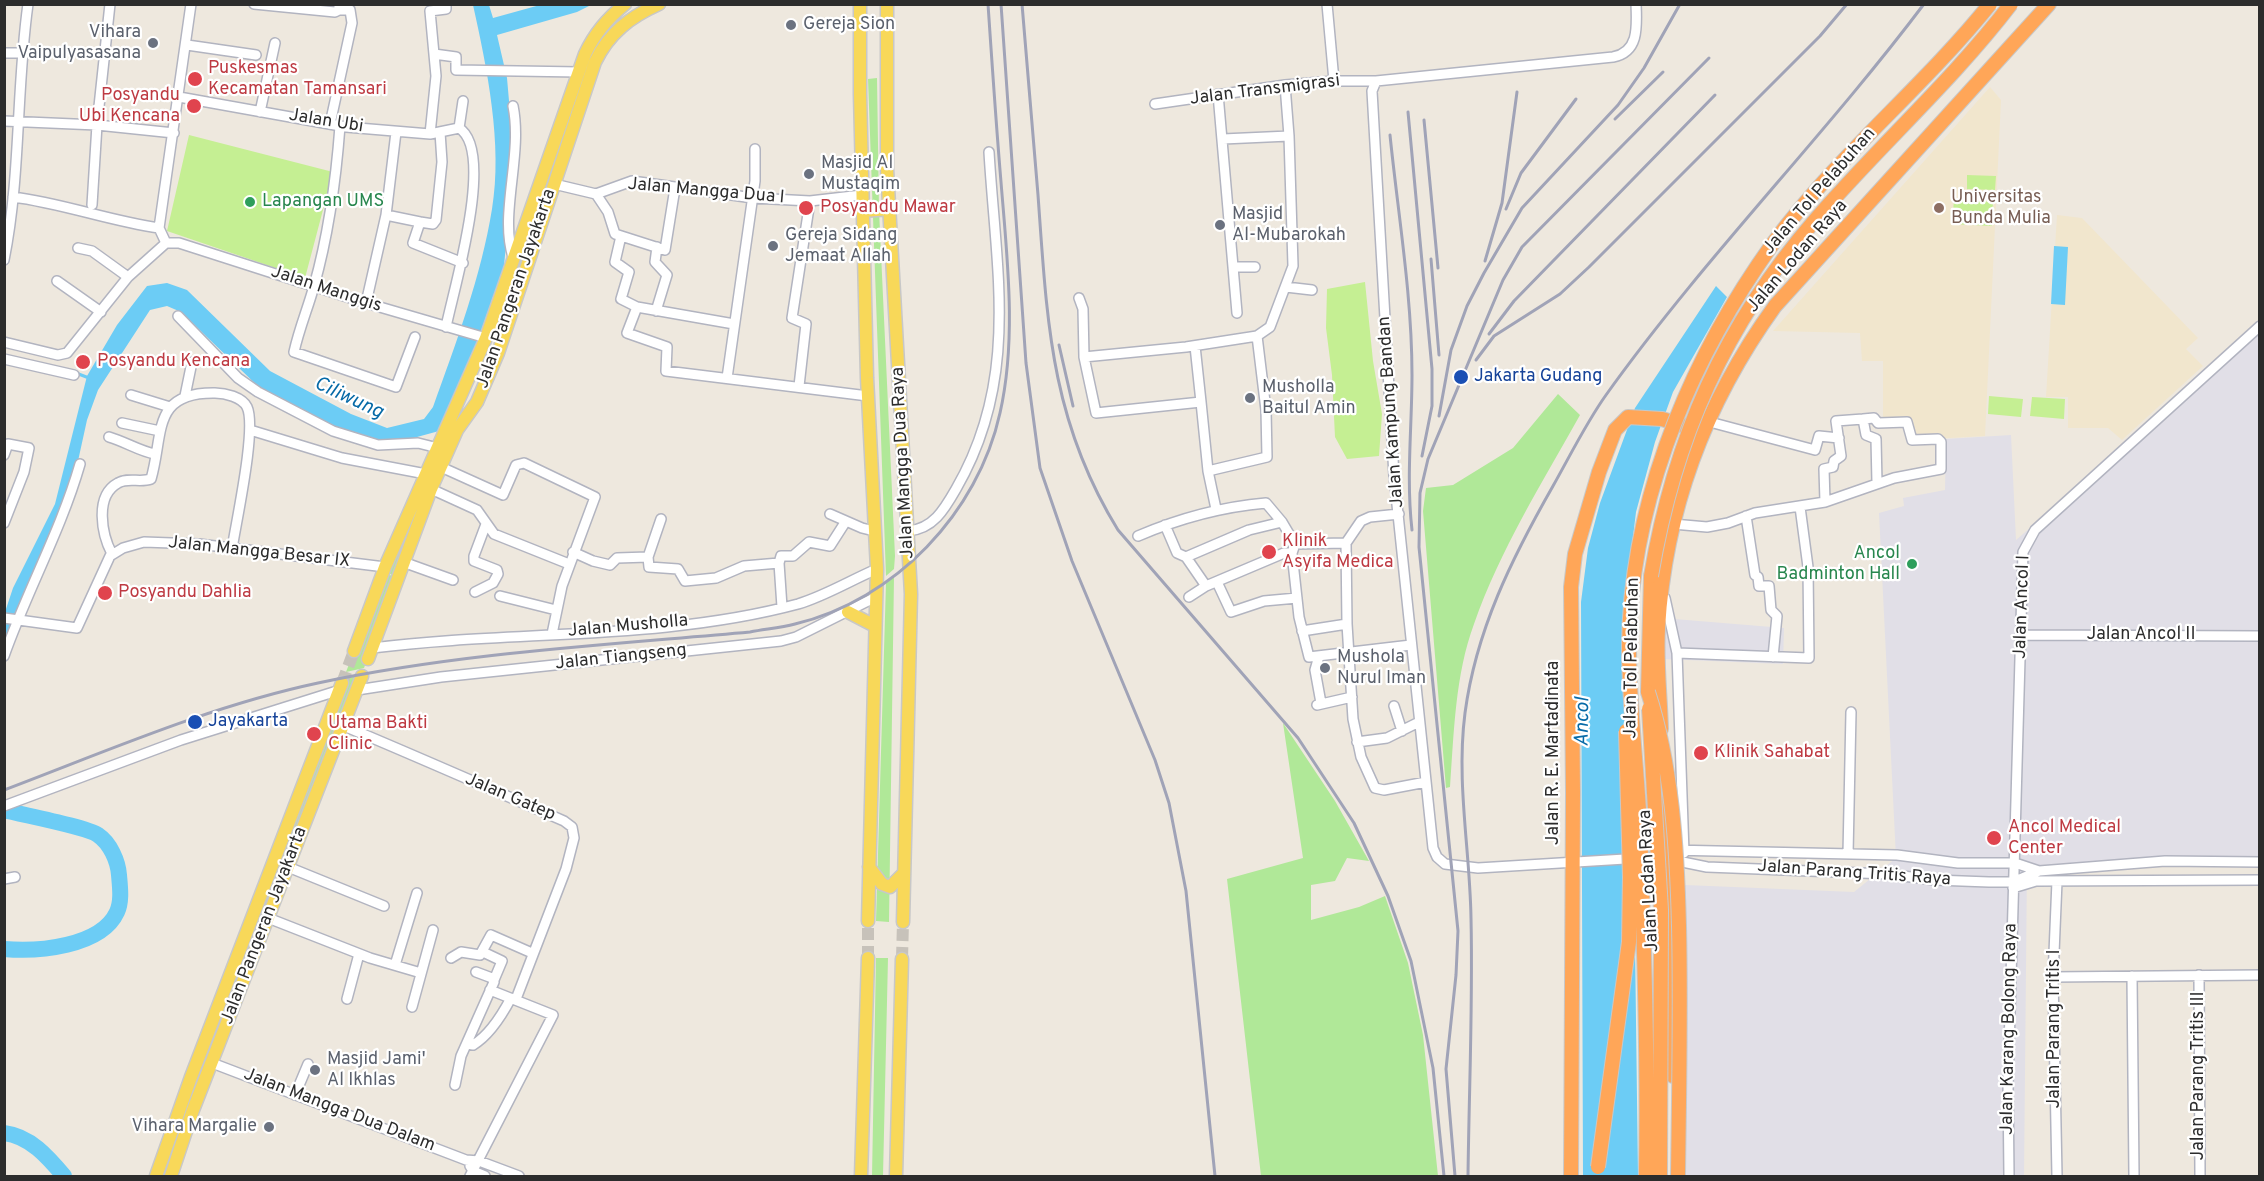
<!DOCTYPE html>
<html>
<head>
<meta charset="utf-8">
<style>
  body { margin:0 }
  #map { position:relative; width:2264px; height:1181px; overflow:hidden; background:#eee8de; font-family:Overpass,sans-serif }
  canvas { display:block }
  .frame { position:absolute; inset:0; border:6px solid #2c2c2c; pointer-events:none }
</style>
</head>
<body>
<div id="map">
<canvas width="2264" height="1181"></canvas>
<div class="frame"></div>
</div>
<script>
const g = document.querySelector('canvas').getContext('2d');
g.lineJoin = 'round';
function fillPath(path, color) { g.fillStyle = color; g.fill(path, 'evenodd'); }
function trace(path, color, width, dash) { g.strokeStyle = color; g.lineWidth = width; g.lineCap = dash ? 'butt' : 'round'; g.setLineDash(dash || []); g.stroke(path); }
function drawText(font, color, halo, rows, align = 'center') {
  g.font = font + ' Overpass,sans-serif'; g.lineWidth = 4.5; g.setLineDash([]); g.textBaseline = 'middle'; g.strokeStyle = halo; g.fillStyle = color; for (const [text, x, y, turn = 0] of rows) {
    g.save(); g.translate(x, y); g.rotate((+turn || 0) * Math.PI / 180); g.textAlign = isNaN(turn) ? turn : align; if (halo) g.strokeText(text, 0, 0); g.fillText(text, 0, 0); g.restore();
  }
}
fillPath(new Path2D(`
  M2259,331v531l-232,4 -3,310h-338l-1,-291 169,7 42,-34 -17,-345 25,-7 -1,-8 42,-8 1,-51 65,-4 5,105z
  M1662,618l122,10 -1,36 -120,-5z`), '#e1dfe7');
fillPath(new Path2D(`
  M1990,87l11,13 -16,336 -70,4 -2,-20 -30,2v-61h-21l-2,-28 -87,-2z
  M2057,215l25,3 116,120 -12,11 17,17 -81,74 -14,-12h-40v-31h-22z`), '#f1e6cd');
fillPath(new Path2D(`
  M877,78l2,132 16,346 -1,13 -8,7 -18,-497z
  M1558,394l22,21c-38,68 -80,135 -106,209 -19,51 -20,109 -24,163l-4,1 -23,-277 3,-23 27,-3 60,-37z
  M440,469l-76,199 -18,4 38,-98 10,2 -9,-5 41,-97z
  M894,577l-5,345 -13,-1 10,-338z
  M362,676l-191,500h-15l188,-498z
  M1283,723l52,78 34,60 -22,-3 -12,23 -24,4v35l48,-13 26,-11 23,67 15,72 15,141h-177l-34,-297 76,-21z
  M876,958h12l-5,218h-11z`), '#b0e898');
fillPath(new Path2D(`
  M189,135l144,37 -28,106 -138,-47z
  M1967,175l29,1 -1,14 -28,-1z
  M1954,200l39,2 -1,24 -40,-2z
  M1365,282l8,79 9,53 -3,42 -32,3 -12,-22 -3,-62 -6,-47 1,-39z
  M1989,396l34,3 -2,18 -33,-3z
  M2032,397l33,2 -1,20 -34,-3z`), '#c5ef93');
fillPath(new Path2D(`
  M473,5h16l4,13 47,-13h51l-14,7 -80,23 10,43 7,80 -10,108 -56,158 -9,7 -33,9 -25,4 -28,-7 -86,-42 -86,-83 -14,-6 -17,4 -52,80 -11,30 -18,82 -64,150v-40l8,-24 42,-84 32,-128 30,-51 30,-39 20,-3 20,7 83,81 81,43 36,14 37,-9 9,-12c23,-64 48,-130 59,-198 11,-64 -5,-141 -19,-204z
  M2054,246l14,1 -3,58 -14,-1z
  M1716,286l11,11 -54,95 -18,50 -19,70 -13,107 11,247 4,310h-55l-2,-574 7,-54 12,-45 35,-95z`), '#6cccf5');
trace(new Path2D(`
  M76,373l13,5`), '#6cccf5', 3);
trace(new Path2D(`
  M4,810c19,5 83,17 94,25 12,8 20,26 21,40 1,12 3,26 -2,37 -16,35 -80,40 -113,37
  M4,1133c26,3 44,24 60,43`), '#6cccf5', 16);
trace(new Path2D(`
  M342,683l12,-32
  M868,958v-37
  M902,959l1,-37`), '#c7c2ba', 12, [12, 6]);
const minor = new Path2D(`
  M254,4l81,8 4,-2
  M1327,4l7,77
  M187,45l69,10
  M4,53h17
  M434,54l22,3v13l123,2
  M1376,81l-4,10 22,385 39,372 4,9 8,7 33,4 180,-11 49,10 180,7 48,6 54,2h24l26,-11 126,-10 95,1
  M1218,94l19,219
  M179,97l167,30 84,7 29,-6c37,23 -6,163 -13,199
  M1155,104l130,-19 49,-4h42l237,-24c26,-5 24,-30 23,-53
  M260,112l15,-69
  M4,121l93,4 77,8
  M330,124l22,-101 -2,-13h-11v-6
  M340,126c-4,54 -11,107 -26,160 -6,22 -15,43 -20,66l102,35 19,-50
  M459,128l4,-27
  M430,134l6,-58 -6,-65 16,-2v-5
  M1223,139l66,-3
  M554,184l42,10 36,-13 121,17 57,3 52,-6
  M596,194l12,18 7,22 50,16 10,-62
  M13,197c49,6 96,24 146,31
  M92,205l5,-80 13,-121
  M386,215l34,7 -7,21 50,20
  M420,222l13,2 3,-4 6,-58 -2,-30
  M621,236l-6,26 14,10 -8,27 16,8 -10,26 40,14 -1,24 202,25
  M166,243h13l187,60 120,35
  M166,243l-7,-15 32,-224
  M78,248l14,3 36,26
  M513,257c-14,-43 10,-102 0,-151
  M4,260c17,-84 12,-171 24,-256
  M1235,267h20
  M57,281l44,31
  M1286,287l26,3
  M1079,298l4,11 1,48 12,56 105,-11 -6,-56
  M366,303l20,-88 10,-83
  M637,307l97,17
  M656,311l11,-36 -12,-13 2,-15
  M178,316l60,62 20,14 75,39 45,14 40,-2 20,5
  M4,342l54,13 9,-2 61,-76 38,-34
  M1084,357l102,-10 71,-11 13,-9 23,-61 -4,-130 -4,-51
  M4,359l70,16
  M727,378l28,-197v-32
  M799,386l7,-62 -14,-6 18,-117
  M131,395l39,12
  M185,396l7,-34
  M1201,402l7,69 8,38
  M1706,421l109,29 4,-14 20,2
  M122,423l38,8
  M250,430l92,28 84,16
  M109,437c17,5 30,14 46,17
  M4,455l4,-11 21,4 -5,24 -20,51
  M441,467l62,28 13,-30 8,-2 71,34 -33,89 -10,48
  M1208,471l59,-14 -1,-47 -9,-74
  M431,489l46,21 17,24 75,30
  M1825,502l-1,-33 9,-2 1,-6 7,-5 -5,-35 27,-2 3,16 10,4 1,44
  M830,514l32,14 12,3
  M1399,514l-29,3 -9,4 -15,22 1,81 6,95 8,38 14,31 9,2 42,-8
  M1746,516l9,59 3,2 1,9h10l2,24 6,6 -4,41
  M1673,524l34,3 21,-4 27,-10 70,-11 69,-24 47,-9v-27l-3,-3 -26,1 -5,-18 -29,1 -4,-5 -11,1
  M1165,525l12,28 9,4 20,29
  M908,531c25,-2 36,-21 48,-42 64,-110 40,-218 33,-337
  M1138,536c42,-18 82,-29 128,-33l16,19 13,22 -3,9h-8l-78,33 -17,11
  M1295,544l51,-1
  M573,552l20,9 17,4 7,-7 31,-1 13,-38
  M1292,553l7,64 10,40 102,-12
  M112,554c-10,-19 -18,-58 6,-71 10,-6 22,0 33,-4 13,-45 0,-87 64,-86 10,0 27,4 32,14 10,21 -11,115 -15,142
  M648,557l1,10 29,2 7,12 31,-3 28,-12 35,-3 2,-7h12l16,-14 21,4 16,-25
  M1186,557l63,-27 33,-8
  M403,562l50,18
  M779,563l3,44
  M1217,582l14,30 33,-11 33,-3
  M475,592l18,-9 5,-9 -1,-4 -23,-9v-5l12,-32
  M500,596l56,14
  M1665,598l12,55 7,200
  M4,618l73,10 33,-72 13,-8 21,-6 55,2 186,23
  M1302,631l45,-7
  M2022,635l238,1
  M372,648c140,-18 288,-7 426,-44 27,-8 53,-24 79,-35
  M1677,653l132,5 -1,-91 -8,-60
  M4,656c23,-65 57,-126 76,-192
  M1319,656l-4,14 6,33
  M357,690l84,-13 340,-36 15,-4 80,-40
  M1317,705l35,-8
  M1394,706l8,25
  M344,726c74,31 147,63 220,95l8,6 2,11 -8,31 -50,130
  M1357,742l30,-4 32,-16
  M4,806l177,-66 159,-50
  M1671,850l226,5 61,8h57l24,8
  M1848,854l3,-142
  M288,867l96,39
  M4,879l11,-2
  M2057,881l-4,96 4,199
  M2013,888l23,-7 224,-1
  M268,918l102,40 51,15
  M483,952l19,9 -8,19
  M451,958l10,-6 19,3 11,-20 41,18
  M395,965l22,-72
  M2199,975l1,201
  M2132,976l2,200
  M2053,977l207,-2
  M347,999l12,-45
  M412,1007l21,-77
  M467,1044l6,1c17,-10 29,-30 38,-47
  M212,1063l254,97 13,1 40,15
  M455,1085l6,-29 33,-74 -2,-4 -16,-6
  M295,1095l13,-31
  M470,1166l3,5 12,5
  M470,1176l83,-161 -63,-25
  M2009,1176l-1,-92 15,-532 12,-22 225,-204`);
const major = new Path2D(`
  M860,4v90l7,284 10,191 -9,352
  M887,4v165l24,425 -8,328
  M862,211l28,-2
  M848,612l27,14
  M354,651l31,-84 101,-229 99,-284c10,-21 22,-35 40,-50
  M368,659l63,-170 26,-59 20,-28 21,-49 97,-291c14,-29 35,-45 64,-58
  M869,867l13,17 8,3 14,-14
  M156,1176l35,-99 151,-394
  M171,1176l22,-66 169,-434
  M861,1176l7,-218
  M896,1176l6,-217`);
const highway = new Path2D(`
  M1648,692l3,-116
  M1661,729c-1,-34 -5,-68 -3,-101 7,-120 47,-225 117,-322l274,-302
  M1663,781l5,79 5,216
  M1571,1176l2,-383 -2,-206 4,-33 24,-82 16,-42 13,-13 34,2 23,7`);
trace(minor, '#b2b4c0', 12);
trace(major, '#c8c8c8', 15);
trace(highway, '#c8c8c8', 16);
trace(minor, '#fff', 9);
trace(major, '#f8d859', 12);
trace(highway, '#ffa658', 14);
trace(new Path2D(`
  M1001,4l25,359 14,105 32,93 83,199 14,43 17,88 29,285
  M1022,4c5,64 11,127 16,191 9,124 12,225 80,335l180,208 56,85 34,73 23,65 22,107 11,108
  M1408,112l24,257v37l-10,50
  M1615,119l48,-47
  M1424,120l14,148
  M1390,135c8,79 22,160 22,240 0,52 -6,103 0,155
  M1506,209l15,-36 55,-74
  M1431,259l8,96
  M1485,261l17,-58 15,-111
  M1489,334l25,-33 201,-206
  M1059,345l14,61
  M1476,360l18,-24 66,-42 29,-27 231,-231 27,-32
  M1439,416l12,-66 16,-44 17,-33 38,-65 96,-103 26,-37 36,-64
  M4,790c103,-39 206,-84 314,-107 141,-30 288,-38 432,-51 15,-3 30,-4 45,-8 100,-24 183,-111 205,-211 17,-75 7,-156 1,-231 -5,-59 -9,-119 -13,-178
  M1455,1176l-9,-107 10,-94 2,-44 -39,-384 1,-54 8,-34 75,-179 19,-33 187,-189
  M1468,1176c1,-86 5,-172 3,-258 -1,-68 -15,-136 -6,-205 11,-83 47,-155 88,-227 17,-30 33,-63 53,-91 98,-137 217,-257 318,-391`), '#a0a3b7', 3);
const highwayBridge = new Path2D(`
  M1651,576c23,-137 73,-251 165,-357 63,-73 136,-138 195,-215
  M1648,692c24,74 29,156 31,234 2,83 0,167 -1,250
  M1649,709l12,201 -1,266
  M1598,1167l31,-225 1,-65 -4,-146
  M1646,1176c2,-116 -2,-232 -6,-349 -3,-60 -11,-120 -11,-181 1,-135 54,-270 129,-381 64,-97 159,-170 232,-261`);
trace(highwayBridge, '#c8c8c8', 16, []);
trace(highwayBridge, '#ffa658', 14);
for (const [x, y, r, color] of [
  [791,25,6,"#6b7280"],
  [153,43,6,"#6b7280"],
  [195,79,8,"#e0444e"],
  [194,106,8,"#e0444e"],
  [809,174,6,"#6b7280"],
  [250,202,6,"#2e9e5b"],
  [806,208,8,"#e0444e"],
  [1939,208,6,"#8d6e63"],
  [1220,225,6,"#6b7280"],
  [773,246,6,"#6b7280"],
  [83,362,8,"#e0444e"],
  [1461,377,8,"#1a4fb4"],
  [1250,398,6,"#6b7280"],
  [1269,552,8,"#e0444e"],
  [1912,564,6,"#2e9e5b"],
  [105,593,8,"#e0444e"],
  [1325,668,6,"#6b7280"],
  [195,722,8,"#1a4fb4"],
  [314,734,8,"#e0444e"],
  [1701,753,8,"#e0444e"],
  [1994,838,8,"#e0444e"],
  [315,1070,6,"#6b7280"],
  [269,1127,6,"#6b7280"]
]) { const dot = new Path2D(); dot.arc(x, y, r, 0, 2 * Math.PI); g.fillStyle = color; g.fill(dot); trace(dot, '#fff', 2); }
drawText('18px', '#5b616d', '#fff', [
  ["Gereja Sion",803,25],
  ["Vihara",141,33,"right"],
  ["Vaipulyasasana",141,54,"right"],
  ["Masjid Al",821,164],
  ["Mustaqim",821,185],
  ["Masjid",1232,215],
  ["Al-Mubarokah",1232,236],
  ["Gereja Sidang",785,236],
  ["Jemaat Allah",785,257],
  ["Musholla",1262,388],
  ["Baitul Amin",1262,409],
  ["Mushola",1337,658],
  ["Nurul Iman",1337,679],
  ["Masjid Jami'",327,1060],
  ["Al Ikhlas",327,1081],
  ["Vihara Margalie",257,1127,"right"]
], 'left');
drawText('18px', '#be3a42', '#fff', [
  ["Puskesmas",208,69],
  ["Kecamatan Tamansari",208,90],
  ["Posyandu",180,96,"right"],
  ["Ubi Kencana",180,117,"right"],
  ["Posyandu Mawar",820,208],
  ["Posyandu Kencana",97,362],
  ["Klinik",1282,542],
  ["Asyifa Medica",1282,563],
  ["Posyandu Dahlia",118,593],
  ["Utama Bakti",328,724],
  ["Clinic",328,745],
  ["Klinik Sahabat",1714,753],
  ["Ancol Medical",2008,828],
  ["Center",2008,849]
], 'left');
drawText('18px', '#2c2c2c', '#fff', [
  ["Jalan Transmigrasi",1265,91,-7],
  ["Jalan Ubi",326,122,9],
  ["Jalan Mangga Dua I",706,192,5],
  ["Jalan Tol Pelabuhan",1820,192,-49],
  ["Jalan Lodan Raya",1798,257,-49],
  ["Jalan Pangeran Jayakarta",517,289,-71],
  ["Jalan Manggis",326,290,18],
  ["Jalan Kampung Bandan",1392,412,-94],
  ["Jalan Mangga Dua Raya",904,463,-93],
  ["Jalan Mangga Besar IX",259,553,6],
  ["Jalan Ancol I",2023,607,-88],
  ["Jalan Musholla",628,627,-5],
  ["Jalan Ancol II",2141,635],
  ["Jalan Tiangseng",621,658,-6],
  ["Jalan Tol Pelabuhan",1633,658,-89],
  ["Jalan R. E. Martadinata",1554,753,-90],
  ["Jalan Gatep",510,798,23],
  ["Jalan Parang Tritis Raya",1854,874,4],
  ["Jalan Lodan Raya",1650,881,-93],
  ["Jalan Pangeran Jayakarta",265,926,-69],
  ["Jalan Karang Bolong Raya",2010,1029,-89],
  ["Jalan Parang Tritis I",2055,1029,-90],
  ["Jalan Parang Tritis III",2199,1076,-90],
  ["Jalan Mangga Dua Dalam",339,1111,21]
]);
drawText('18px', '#785e54', '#fff', [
  ["Universitas",1951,198],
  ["Bunda Mulia",1951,219]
], 'left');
drawText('18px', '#27864d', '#fff', [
  ["Lapangan UMS",262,202],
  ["Ancol",1900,554,"right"],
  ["Badminton Hall",1900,575,"right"]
], 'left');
drawText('18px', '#164399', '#fff', [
  ["Jakarta Gudang",1474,377],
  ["Jayakarta",208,722]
], 'left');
drawText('italic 20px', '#066aa7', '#fff', [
  ["Ciliwung",348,399,25],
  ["Ancol",1584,722,-89]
]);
</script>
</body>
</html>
